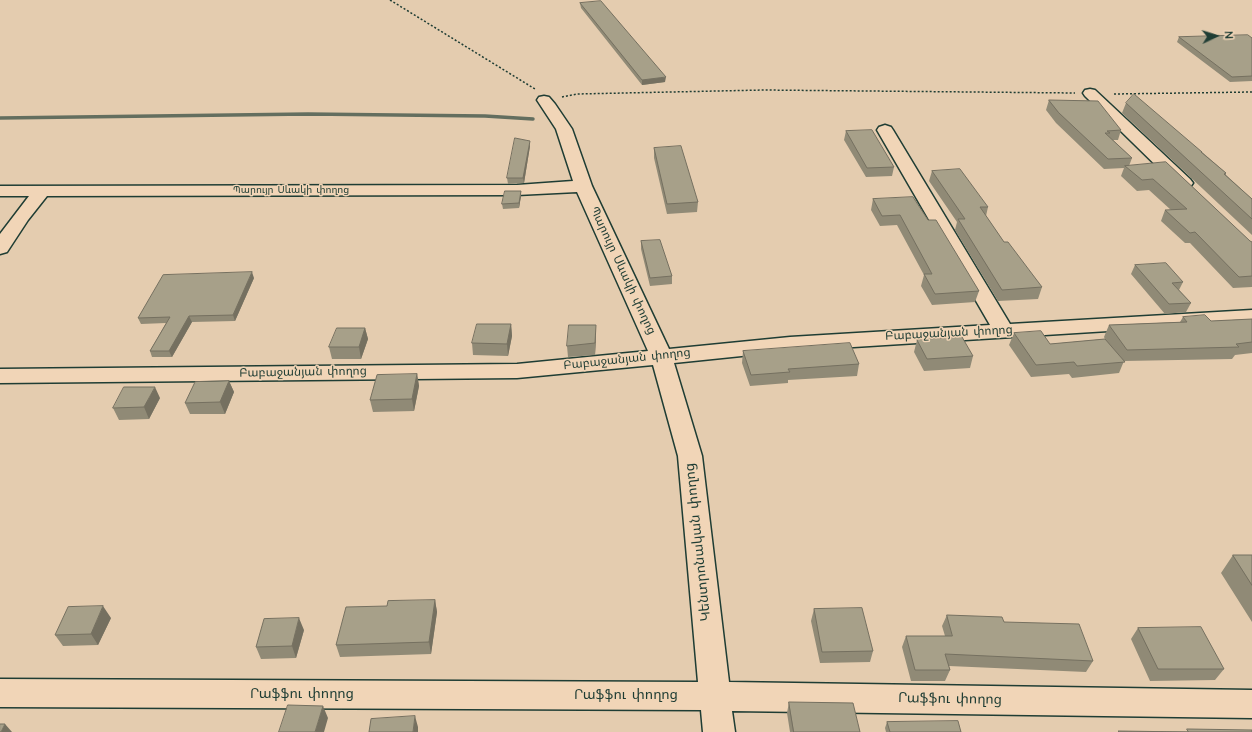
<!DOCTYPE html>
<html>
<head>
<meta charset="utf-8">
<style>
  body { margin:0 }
  #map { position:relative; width:1252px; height:732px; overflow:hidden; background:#e4ccaf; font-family:"Architects Daughter",sans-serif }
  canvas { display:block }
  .north { position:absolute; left:1196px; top:16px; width:40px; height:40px; -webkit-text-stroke:3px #f1d5b7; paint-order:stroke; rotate:86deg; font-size:11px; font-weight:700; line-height:16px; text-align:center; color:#1f3d34 }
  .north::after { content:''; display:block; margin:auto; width:14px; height:18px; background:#1f3d34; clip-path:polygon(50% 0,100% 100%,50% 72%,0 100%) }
</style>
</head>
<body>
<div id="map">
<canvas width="1252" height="732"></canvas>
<div class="north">N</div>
</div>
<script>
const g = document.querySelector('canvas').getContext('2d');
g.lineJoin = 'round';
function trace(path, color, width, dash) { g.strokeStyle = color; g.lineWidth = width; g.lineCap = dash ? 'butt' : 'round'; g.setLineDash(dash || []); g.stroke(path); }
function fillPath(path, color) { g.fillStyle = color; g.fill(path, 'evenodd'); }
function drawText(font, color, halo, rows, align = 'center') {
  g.font = font + ' "Architects Daughter","Noto Sans Armenian",sans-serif'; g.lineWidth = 3; g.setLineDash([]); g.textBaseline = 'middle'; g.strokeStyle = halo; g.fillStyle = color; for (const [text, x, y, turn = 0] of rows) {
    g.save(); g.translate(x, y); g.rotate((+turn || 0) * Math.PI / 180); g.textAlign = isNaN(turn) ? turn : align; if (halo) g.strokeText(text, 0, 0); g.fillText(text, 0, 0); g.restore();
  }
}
trace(new Path2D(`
  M0,118l308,-4 177,2 48,3`), '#636e5f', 3.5);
const minor = new Path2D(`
  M1090,89l5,1 95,89 3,4 -3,4 -6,1 -6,-1 -93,-91 -2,-3 2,-3z
  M544,96l5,1 6,7 17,25 20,57 77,163 121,-12 200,-12 -113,-195 2,-3 6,-2 6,2 2,3 117,194 242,-14v12l-462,29 -116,12 28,93 27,226 523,8v28l-520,-7 3,21h-32l-2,-22 -701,-3v-28l698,3 -20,-226 -25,-91 -136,13 -517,5v-14l517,-5 131,-13 -71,-159 -60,3 -470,1 -19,24 -21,32 -7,2v-20l29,-38h-29v-10l517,-1 56,-4 -17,-52 -19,-29 2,-3z`);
trace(minor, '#1f3d34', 3);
trace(new Path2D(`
  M390,0l145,89
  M1114,94l138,-2
  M562,97l15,-3 187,-4 311,3`), '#1f3d34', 1.5, [2, 2]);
fillPath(minor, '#f1d5b7');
fillPath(new Path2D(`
  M580,3l85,79 -23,3 -61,-77z
  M1179,37l73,1v43l-22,1 -53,-40z
  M1049,100l72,30 -3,10h-5l19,18 -3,8 37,-4 84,79 2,1v45l-19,1 -43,-45h-5l-24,-22 4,-11h6l-22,-20 -12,1 -16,-15 3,-8 -20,1 -48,-46 -10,-13z
  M1126,103l76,49 24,21v2l26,24v36l-130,-122z
  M846,131l48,36 -2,9 -26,1 -22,-37z
  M530,146l-6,37 -16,1 -1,-6z
  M654,148l44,54 -1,10 -30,2 -13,-56z
  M932,171l56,36 -2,9 18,26 38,45 -4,12 -40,2 -43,-71 2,-8 -28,-41z
  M521,191v5l-2,12 -16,1 -1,-5z
  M873,199l55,21 51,71 -4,11 -43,3 -11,-19 3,-11 -27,-50 -17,1 -9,-16z
  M641,241l31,35v8l-22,2 -9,-37z
  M1135,265l48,17 -4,8 12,13 -5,9 -21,2 -34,-40z
  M254,278l-19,43 -43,1 -20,35h-20l-2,-6 16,-28 -25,1 -3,-6z
  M1183,317l28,4 41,-2v34l-17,2 -3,4 -108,2 -5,12 -47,5 -3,-4 -38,3 -22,-32 5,-12 36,11 55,-5 -1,-2 5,-12 71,-3z
  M511,324l1,12 -4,20 -35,-1 -1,-12z
  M365,328l3,11 -7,20h-29l-3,-12z
  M596,336l-1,19 -27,2 -1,-11z
  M917,340l56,16 -3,12 -46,3 -10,-19z
  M743,351l116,13 -2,12 -69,4v3l-38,3 -8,-23z
  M417,374l2,12 -5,25 -41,1 -3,-12z
  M229,381l5,11 -9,22h-35l-5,-11z
  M160,398l-11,21 -30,1 -6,-12z
  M1233,555h19v67l-31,-49z
  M435,600l2,12 -6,42 -91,3 -4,-12 51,-39z
  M814,609l59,42 -3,11 -50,1 -9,-42z
  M947,615l57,7 89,39 -7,11 -137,-6 1,4 -5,11h-34l-9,-34 4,-11h39l-3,-10z
  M111,618l-13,27 -35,1 -8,-11z
  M1138,628l86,41 -9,11 -65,1 -19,-42z
  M304,630l-8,28 -35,1 -5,-12z
  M789,702l71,30h-70l-3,-19z
  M887,722l74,10h-75l-1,-4z`), '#908a76');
fillPath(new Path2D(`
  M666,77l-1,5 -23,3v-5z
  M530,141v5l-6,37 -1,-5z
  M521,191v5l-2,12v-5z
  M252,272l2,6 -19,43 -2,-6z
  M189,316l3,6 -20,35 -3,-6z
  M511,324l1,12 -4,20 -1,-12z
  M596,325v11l-1,19v-12z
  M365,328l3,11 -7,20 -2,-12z
  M417,374l2,12 -5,25 -2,-12z
  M229,381l5,11 -9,22 -5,-12z
  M155,387l5,11 -11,21 -5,-12z
  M435,600l2,12 -6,42 -2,-12z
  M103,606l8,12 -13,27 -7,-11z
  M299,618l5,12 -8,28 -4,-12z
  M323,706l5,12 -4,14h-9z
  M415,716l3,11v5h-5z
  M5,724l7,8h-11z`), '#757060');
const building = new Path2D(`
  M601,1l65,76 -24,3 -62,-77z
  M1248,35l4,3v38l-20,1 -53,-40z
  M1134,94l68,58h-1l25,21 -2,1 28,25v20l-126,-116z
  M1049,100l49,1 23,29 -14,1 3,2h-5l27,25 -24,1 -49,-46z
  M872,130l22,37 -27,1 -21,-37z
  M515,138l15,3 -7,37h-16z
  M681,146l17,56 -31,2 -13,-56z
  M1166,162l84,79 2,1v34l-13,1 -44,-45 -5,1 -25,-23 22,-1 -34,-30 -11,1 -17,-14z
  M960,169l28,38h-8l24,35h4l34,45 -40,3 -44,-71h7l-33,-48z
  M505,191h16l-2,12 -17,1z
  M913,197l15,23h8l43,71 -44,3 -11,-20h8l-32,-59 -18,1 -9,-17z
  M660,240l12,36 -22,2 -9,-37z
  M1166,263l17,19 -11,1 19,20 -22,1 -34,-39z
  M252,272l-19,43 -44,1 -20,35h-19l20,-34 -32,1 25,-43z
  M1205,315l6,6 41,-2v23l-16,2 3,3 -112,3 -18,-25 78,-3 -4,-5z
  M477,324h34l-4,20 -35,-1z
  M569,325h27l-1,18 -28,3z
  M337,328h28l-6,19h-30z
  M1041,331l9,13 55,-5 20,23 -48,4 -3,-4 -38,3 -22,-32z
  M962,337l11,19 -46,3 -10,-19z
  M850,343l9,21 -71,5 2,3 -39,3 -8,-24z
  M417,374l-5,25 -42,1 7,-25z
  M229,381l-9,21 -35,1 10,-21z
  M124,387h31l-11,20 -31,1z
  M1233,555h19v30z
  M435,600l-6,42 -93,3 10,-38 41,-1 1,-5z
  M103,606l-12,28 -36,1 13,-28z
  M862,608l11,43 -51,1 -8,-43z
  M947,615l55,2 2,5 75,2 14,37 -148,-7 5,16h-35l-9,-34h46z
  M299,618l-7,28 -36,1 8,-28z
  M1201,627l23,42h-66l-20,-41z
  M789,702l64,1 7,29h-66z
  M288,705l35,1 -8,26h-36z
  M415,716l-2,16h-44l2,-13z
  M958,721l3,11h-71l-3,-10z
  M0,724h5l-4,8h-1z
  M1187,729l65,1v2h-133l-1,-1 70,1z`);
fillPath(building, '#a7a089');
trace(building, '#757060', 1);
drawText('10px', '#1f3d34', '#f1d5b7', [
  ["Պարույր Սևակի փողոց",291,191]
]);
drawText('12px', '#1f3d34', '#f1d5b7', [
  ["Պարույր Սևակի փողոց",622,271,65],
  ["Բաբաջանյան փողոց",949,334,-3],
  ["Բաբաջանյան փողոց",627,360,-6],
  ["Բաբաջանյան փողոց",303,373,-1]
]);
drawText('14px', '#1f3d34', '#f1d5b7', [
  ["Կենտրոնական փողոց",699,542,-96],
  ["Րաֆֆու փողոց",302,695],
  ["Րաֆֆու փողոց",626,696],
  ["Րաֆֆու փողոց",950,700,1]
]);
</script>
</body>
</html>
